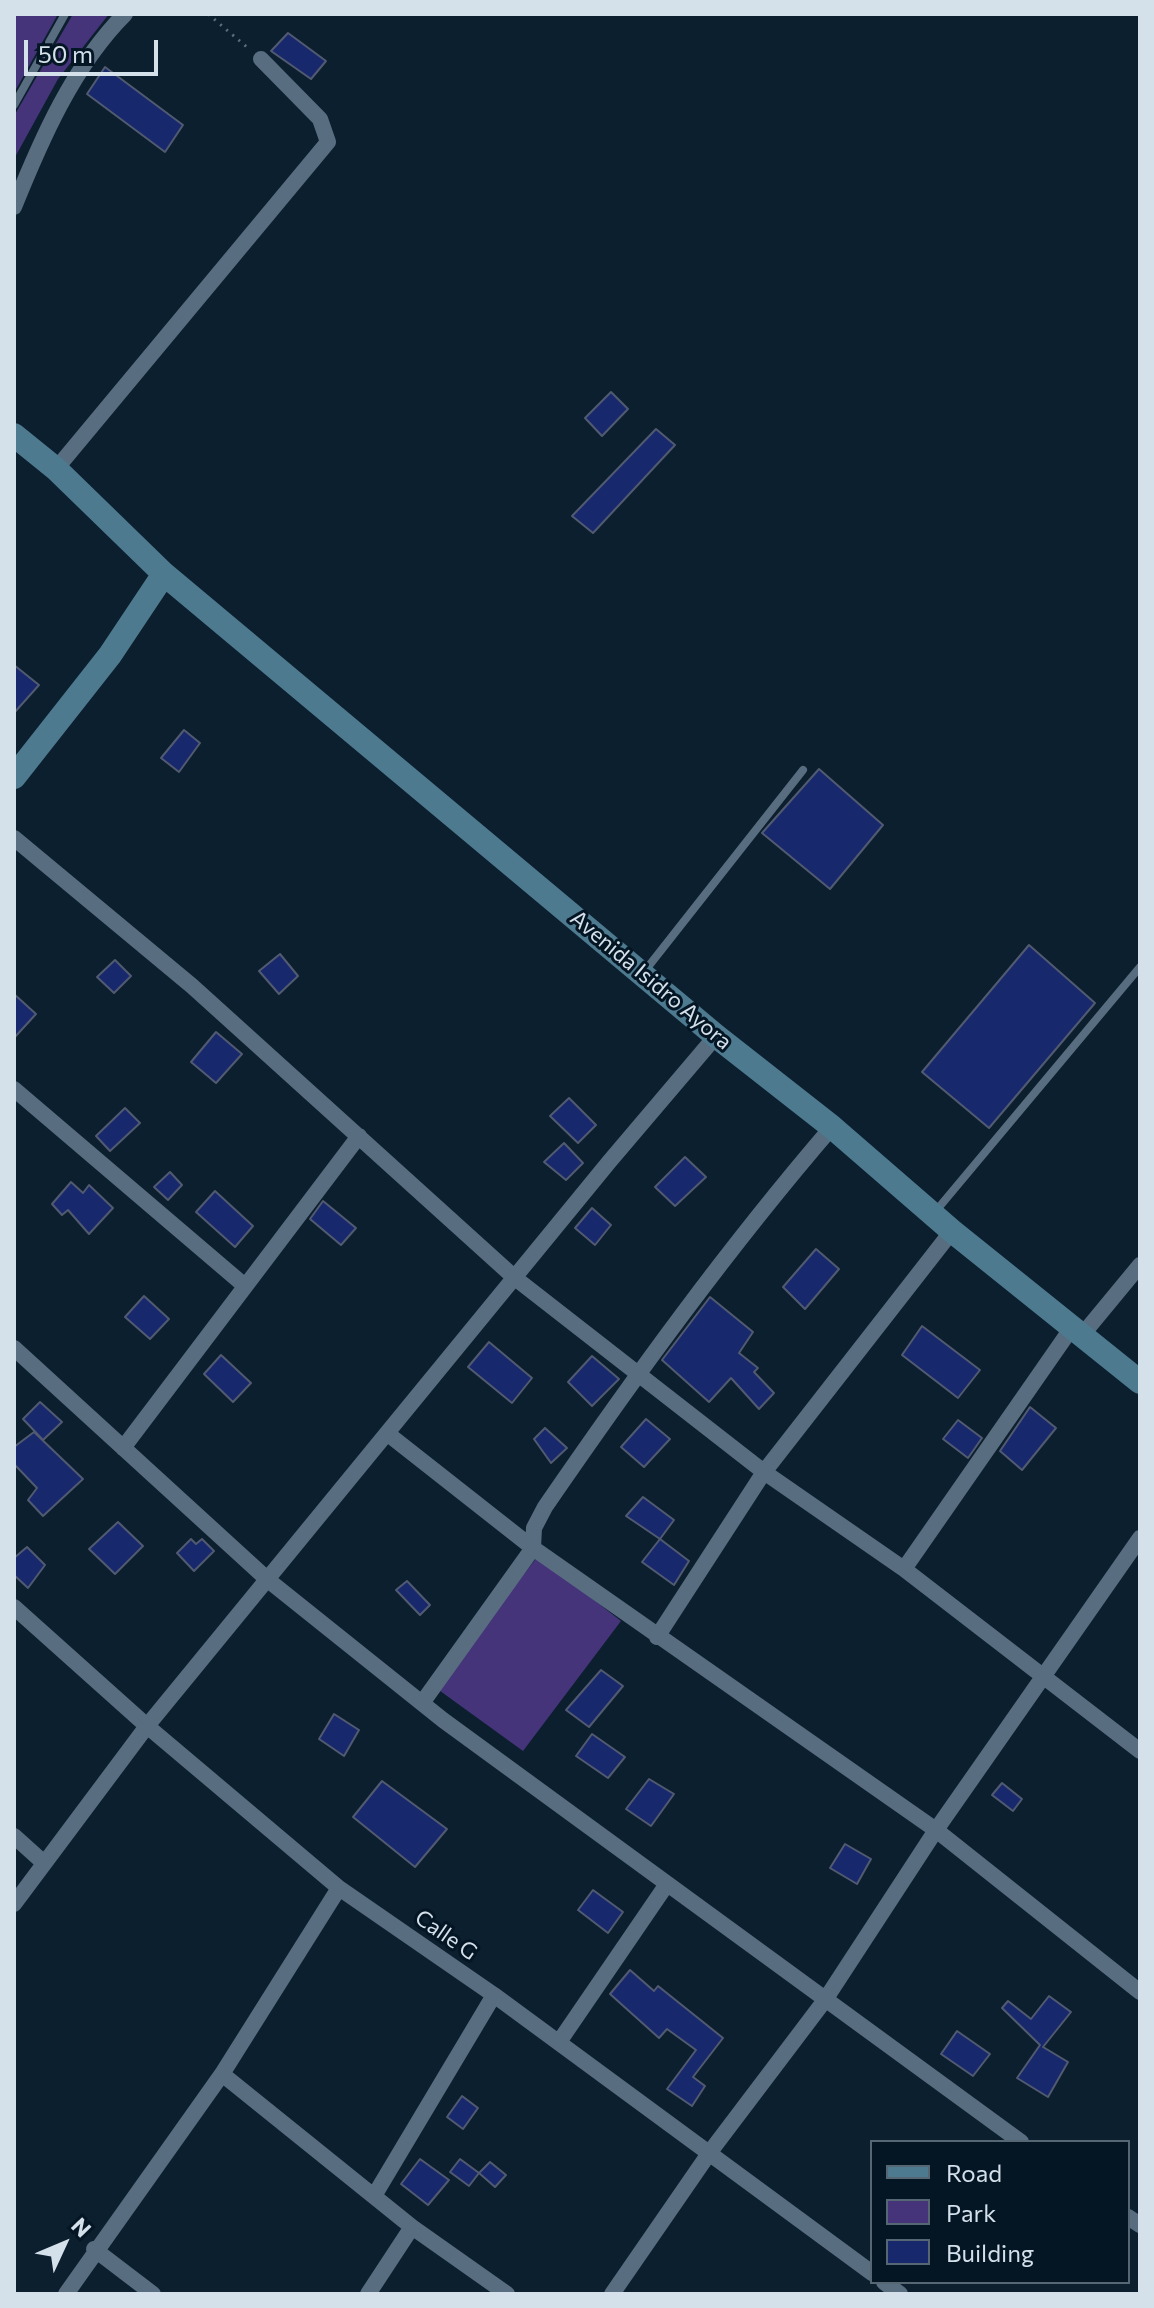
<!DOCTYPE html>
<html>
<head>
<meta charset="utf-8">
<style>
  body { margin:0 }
  #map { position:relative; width:1154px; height:2308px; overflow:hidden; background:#0c1f2e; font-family:Commissioner,sans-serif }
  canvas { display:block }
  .frame { position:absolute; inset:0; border:16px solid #d4e0ea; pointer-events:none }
  .legend { position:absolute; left:870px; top:2140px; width:260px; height:144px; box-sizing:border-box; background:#041524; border:2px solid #576673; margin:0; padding:10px 14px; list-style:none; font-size:24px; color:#d4e0ea }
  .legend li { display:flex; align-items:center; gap:16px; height:40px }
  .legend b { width:40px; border:2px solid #576673 }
  .north { position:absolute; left:24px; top:2204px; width:80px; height:80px; -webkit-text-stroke:6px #041524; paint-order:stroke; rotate:46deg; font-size:22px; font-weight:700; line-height:32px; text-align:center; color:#d4e0ea }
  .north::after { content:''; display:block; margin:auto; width:28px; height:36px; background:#d4e0ea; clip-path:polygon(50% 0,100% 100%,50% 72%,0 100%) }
  .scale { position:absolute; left:24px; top:40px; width:134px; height:36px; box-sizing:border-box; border:4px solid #d4e0ea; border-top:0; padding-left:10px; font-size:24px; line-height:28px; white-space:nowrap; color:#d4e0ea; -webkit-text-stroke:6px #041524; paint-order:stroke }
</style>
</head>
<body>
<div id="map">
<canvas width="1154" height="2308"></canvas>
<div class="frame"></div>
<ul class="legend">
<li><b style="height:10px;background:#4e7a8f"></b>Road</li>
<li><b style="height:22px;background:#45347a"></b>Park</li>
<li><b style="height:22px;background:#17286d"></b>Building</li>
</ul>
<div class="north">N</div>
<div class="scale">50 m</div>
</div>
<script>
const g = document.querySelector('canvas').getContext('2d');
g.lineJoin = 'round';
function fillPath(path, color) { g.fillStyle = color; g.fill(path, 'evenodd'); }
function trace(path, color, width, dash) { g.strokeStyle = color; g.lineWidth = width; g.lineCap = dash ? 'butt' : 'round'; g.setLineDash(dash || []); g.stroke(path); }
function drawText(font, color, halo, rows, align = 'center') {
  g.font = font + ' Commissioner,sans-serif'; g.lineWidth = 6; g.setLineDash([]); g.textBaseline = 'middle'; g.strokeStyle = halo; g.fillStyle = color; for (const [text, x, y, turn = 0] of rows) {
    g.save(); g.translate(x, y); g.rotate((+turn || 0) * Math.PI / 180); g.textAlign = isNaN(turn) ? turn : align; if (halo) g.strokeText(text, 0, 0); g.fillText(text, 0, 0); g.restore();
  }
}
fillPath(new Path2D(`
  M14,14h44l-44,79z
  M73,14h36l-51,65 -44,80v-43z
  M538,1556l83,65 -98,130 -87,-63z`), '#45347a');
const building = new Path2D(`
  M288,33l38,28 -15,18 -40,-28z
  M105,67l78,58 -18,27 -78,-58z
  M611,392l17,17 -26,27 -17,-18z
  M656,429l19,16 -82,88 -21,-17z
  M14,665l25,20 -25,28z
  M184,730l16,13 -21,29 -18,-14z
  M819,769l64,56 -53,64 -68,-56z
  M1029,945l66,58 -106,125 -67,-56z
  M280,954l18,22 -19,18 -20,-23z
  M115,960l16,16 -17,17 -17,-16z
  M14,994l22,20 -22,24z
  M216,1032l26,22 -26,29 -25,-21z
  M569,1098l27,27 -18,18 -28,-27z
  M125,1108l15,15 -30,28 -14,-15z
  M564,1143l19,20 -17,17 -22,-18z
  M685,1157l21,20 -31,29 -20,-19z
  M170,1172l12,13 -14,15 -14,-13z
  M71,1182l12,11 6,-8 24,23 -24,26 -21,-24 -6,5 -10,-11z
  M215,1191l38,35 -18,21 -39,-35z
  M323,1201l33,27 -15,17 -31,-26z
  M592,1208l19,17 -16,20 -20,-17z
  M816,1249l23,20 -34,40 -22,-22z
  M144,1296l25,23 -19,20 -25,-22z
  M710,1297l43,35 -14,21 19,15 -4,4 20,21 -15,16 -28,-31 -22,24 -47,-42z
  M922,1326l58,44 -22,28 -56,-43z
  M489,1342l43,36 -20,25 -44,-36z
  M221,1355l30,28 -18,19 -29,-28z
  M592,1356l27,23 -27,27 -24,-24z
  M40,1402l22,20 -19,18 -20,-21z
  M1030,1407l26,21 -34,42 -22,-19z
  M646,1419l24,20 -26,28 -23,-20z
  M958,1420l24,18 -14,20 -25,-19z
  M545,1428l22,20 -16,15 -17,-24z
  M34,1432l49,47 -40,37 -15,-16 9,-12 -23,-24v-17z
  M643,1497l31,23 -14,19 -34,-23z
  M118,1522l25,24 -28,28 -26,-25z
  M191,1539l5,5 6,-5 12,12 -20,20 -17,-18z
  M660,1539l29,22 -15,24 -32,-23z
  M27,1547l18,18 -17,23 -14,-13v-17z
  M407,1581l23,24 -10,10 -24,-25z
  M601,1670l22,16 -34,41 -23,-17z
  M334,1714l25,16 -15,26 -25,-17z
  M592,1734l33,23 -17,21 -32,-22z
  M649,1779l25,15 -23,32 -25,-17z
  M382,1781l65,48 -32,38 -62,-50z
  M1002,1783l20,16 -9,12 -21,-16z
  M845,1844l26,15 -14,25 -27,-16z
  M593,1890l30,22 -15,21 -30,-23z
  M630,1970l24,21 4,-5 65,52 -30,39 12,9 -13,20 -25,-17 29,-39 -29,-21 -8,9 -49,-44z
  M1049,1996l22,16 -28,35 25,15 -20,35 -31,-19 23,-33 -38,-37 6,-7 23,18z
  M957,2031l33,23 -17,22 -32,-22z
  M462,2096l16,12 -15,21 -16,-12z
  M420,2159l29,21 -21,25 -27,-21z
  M460,2159l19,14 -10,13 -19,-14z
  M490,2162l16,13 -11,12 -16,-14z`);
fillPath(building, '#17286d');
trace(building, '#515a70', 2);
trace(new Path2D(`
  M208,14l40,34`), '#5e6e7b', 3, [2, 6]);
trace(new Path2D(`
  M14,105l51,-91
  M644,972l159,-202
  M935,1212l205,-245`), '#586d7f', 8);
trace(new Path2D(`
  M14,207c27,-67 59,-141 111,-193
  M56,469l272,-327 -8,-23 -59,-60
  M14,838l178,148 323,292 249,194 140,97 236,182
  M14,1089l231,197
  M1083,1334l57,-69
  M14,1348l254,232 175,140 578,422
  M388,1434l145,114 403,282 204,162
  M123,1448l236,-312
  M904,1569l169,-243
  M14,1607l133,119 192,162 155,107 378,278
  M657,1637l107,-165 188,-241
  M422,1703l111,-155 1,-20 11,-21c90,-131 183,-259 287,-380
  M14,1836l30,27
  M14,1904l133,-178 462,-564 107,-126
  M559,2042l108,-158
  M222,2074l190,153 95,67
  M374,2196l120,-201
  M1128,2217l12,8
  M94,2249l59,45
  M884,2282l16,12
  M66,2294l156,-220 117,-186
  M368,2294l44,-67
  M612,2294l98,-142 115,-152 111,-170 204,-292`), '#586d7f', 16);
trace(new Path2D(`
  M14,435l42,34 108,105 552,462 116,91 120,104 188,151
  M14,777l96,-122 54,-81`), '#4e7a8f', 24);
drawText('22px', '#d4e0ea', '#041524', [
  ["Avenida Isidro Ayora",651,980,40],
  ["Calle G",446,1935,35]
]);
</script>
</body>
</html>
